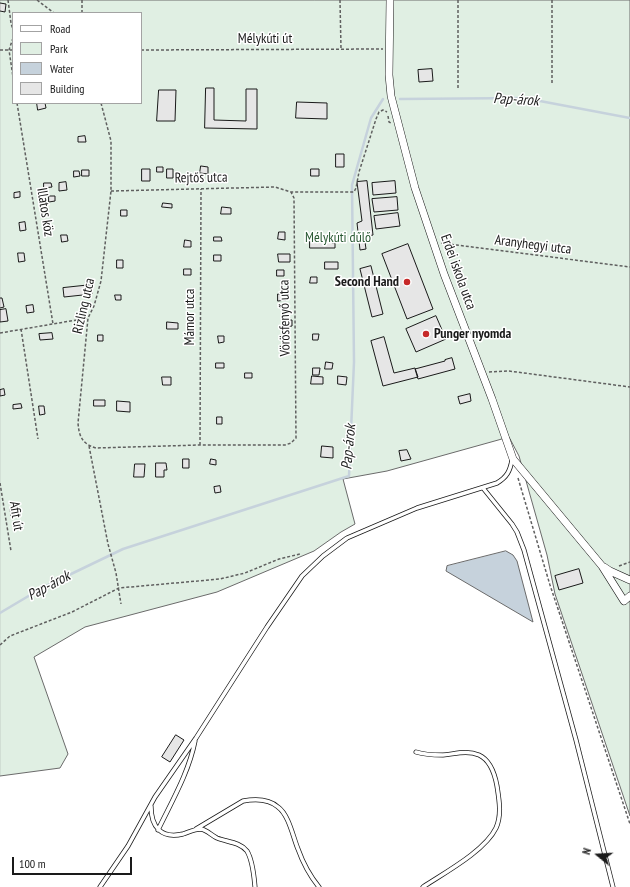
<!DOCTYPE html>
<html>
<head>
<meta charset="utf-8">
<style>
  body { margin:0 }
  #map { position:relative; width:630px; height:887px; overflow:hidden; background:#fff; font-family:"PT Sans Narrow",sans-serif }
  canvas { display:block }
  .legend { position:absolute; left:12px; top:12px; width:130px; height:92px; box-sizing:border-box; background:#fff; border:1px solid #a3a3a3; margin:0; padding:5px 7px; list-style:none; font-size:12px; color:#1a1a1a }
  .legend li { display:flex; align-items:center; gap:8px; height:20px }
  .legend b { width:20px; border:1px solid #a3a3a3 }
  .north { position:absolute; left:578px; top:835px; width:40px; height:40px; -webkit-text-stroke:3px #fff; paint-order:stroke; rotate:288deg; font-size:11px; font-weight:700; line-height:16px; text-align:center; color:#1a1a1a }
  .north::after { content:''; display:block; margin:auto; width:14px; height:18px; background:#1a1a1a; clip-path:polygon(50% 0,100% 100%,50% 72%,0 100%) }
  .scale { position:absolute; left:12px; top:857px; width:120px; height:18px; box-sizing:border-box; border:2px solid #1a1a1a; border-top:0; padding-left:5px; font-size:12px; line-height:14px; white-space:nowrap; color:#1a1a1a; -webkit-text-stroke:3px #fff; paint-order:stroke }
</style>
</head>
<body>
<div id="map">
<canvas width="630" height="887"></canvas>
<ul class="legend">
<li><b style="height:5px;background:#fff"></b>Road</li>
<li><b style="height:11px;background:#e0efe3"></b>Park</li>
<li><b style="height:11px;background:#c6d2dc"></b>Water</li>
<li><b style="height:11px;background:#e6e6e6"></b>Building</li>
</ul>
<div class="north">N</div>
<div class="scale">100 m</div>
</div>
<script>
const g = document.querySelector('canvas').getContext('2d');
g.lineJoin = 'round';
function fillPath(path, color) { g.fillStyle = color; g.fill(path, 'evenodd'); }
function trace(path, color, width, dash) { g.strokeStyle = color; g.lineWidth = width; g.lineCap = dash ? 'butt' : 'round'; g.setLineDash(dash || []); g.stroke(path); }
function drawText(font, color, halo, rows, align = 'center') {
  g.font = font + ' "PT Sans Narrow",sans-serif'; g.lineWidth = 3; g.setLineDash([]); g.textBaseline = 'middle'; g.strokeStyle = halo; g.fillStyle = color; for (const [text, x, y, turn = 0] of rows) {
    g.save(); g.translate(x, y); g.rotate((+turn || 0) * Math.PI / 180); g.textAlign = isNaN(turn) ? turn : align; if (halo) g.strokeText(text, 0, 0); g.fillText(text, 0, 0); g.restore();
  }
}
const green = new Path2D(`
  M0,0h630v816l-75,-222 -8,-39 -28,-99 -10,-19 -122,34 -44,8 12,45 -14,8 -27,19 -97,41 -132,35 -51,30 34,97 -8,14 -60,8zM13,13h128v90h-128z`);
fillPath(green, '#e0efe3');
trace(green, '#6a6a6a', 1);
const water = new Path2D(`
  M506,551l7,4 4,6 16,61 -87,-51 1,-5z`);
fillPath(water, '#c6d2dc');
trace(water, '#6a6a6a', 1);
trace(new Path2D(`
  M400,99l124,-1 106,20
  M0,613l42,-25 81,-39 226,-73 5,-114 -2,-177 19,-67 12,-19`), '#c6d2dc', 2.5);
const building = new Path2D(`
  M0,3l6,1 -1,8 -5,-1z
  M432,69l1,12 -14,1 -1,-12z
  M206,88h8v32l32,1v-32h11v40l-52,-1z
  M159,90h17l-1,31h-18z
  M297,102l30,1v16l-31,-1z
  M37,103h8l1,5 -8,2z
  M85,136l1,6h-8v-5z
  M336,154h8v13h-8z
  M201,166l7,1v7l-8,-1z
  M157,167h6v5h-6z
  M142,169h8v12h-8z
  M167,169h6v9h-6z
  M311,169h8v7h-8z
  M82,170h7v6h-7z
  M74,171h5l1,5 -6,1z
  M367,181l6,54 -4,1v6h-4l1,7 -6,1 -3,-27 5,-2 -5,-39z
  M395,181l1,12 -23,2 -1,-12z
  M66,182l1,8 -8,1v-8z
  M44,183h7l1,4 -8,1z
  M20,192v5l-6,1v-5z
  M49,196h6v5l-6,1z
  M397,197l1,13 -24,2 -2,-13z
  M163,203l9,1v4l-10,-1z
  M222,207l9,1v6h-10z
  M121,210h6v6h-6z
  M398,213l2,13 -24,3 -2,-13z
  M25,222l1,8 -6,1 -1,-8z
  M279,232h6v8l-7,-1z
  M61,235h6l1,6 -6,1z
  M214,237h7l1,4h-8z
  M310,238h8v3h14v2h3v5h-25z
  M185,240l6,1v6h-7z
  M408,244l25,65 -26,10 -25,-65z
  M18,253h6l1,8 -6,1z
  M278,254h12v8h-11z
  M214,255h7v6h-7z
  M117,260h6v8h-6z
  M325,262h13v7h-13z
  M371,266l12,48 -11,3 -12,-48z
  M184,269h7v6h-7z
  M277,270h7v6h-7z
  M311,277h6v6h-7z
  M91,285l1,9 -28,3 -1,-9z
  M278,294h8v6l-8,1z
  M115,295h6v5h-5z
  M0,298h2l2,9 -4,1z
  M33,305l1,7 -7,1 -1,-7z
  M6,309l2,12 -8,1v-12z
  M436,316l10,23 -30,13 -10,-23z
  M287,320h5v6l-5,1z
  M167,322l11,1v6h-11z
  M52,333l1,6 -13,1 -1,-6z
  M313,334h6l-1,6h-5z
  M98,335h5v6h-5z
  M218,336h6v6l-5,1z
  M384,337l10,36 21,-5 3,9 -35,9 -12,-45z
  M452,358l3,11 -37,10 -3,-10 30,-8v-1z
  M326,362l7,1 -1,6h-7z
  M216,363h8v5h-8z
  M313,368h7l-1,7h-6z
  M245,373h7v5h-7z
  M312,376l11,1v7h-12z
  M338,376l9,1 -1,8 -8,-1z
  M162,377h9v8h-8z
  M4,389l1,6 -5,1v-6z
  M470,394l1,7 -11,3 -2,-7z
  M94,400h11v6h-11z
  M117,401l13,1v10l-13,-1z
  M21,404l1,4 -9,1v-4z
  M39,406h5l1,8 -5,1z
  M217,417h5v7h-5z
  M322,446l11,1v11l-12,-1z
  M407,450l4,9 -10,2 -2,-10z
  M183,459h6v9h-6z
  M211,459l5,1v5l-6,-1z
  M156,463h10l1,7h-3v7h-8z
  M135,464h10l-1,13h-10z
  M220,486l1,6 -6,1 -1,-6z
  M15,508v8h-4l-1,-7z
  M579,569l4,14 -24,7 -4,-14z
  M176,735l8,5 -14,22 -8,-5z`);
fillPath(building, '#e6e6e6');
trace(building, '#1a1a1a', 1);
const service = new Path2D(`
  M483,488l29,36 5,8 7,18 52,190 37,147
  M416,752c9,3 18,3 27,3 12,-1 24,-5 36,0 11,5 16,20 18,31 2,13 5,29 -1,42 -11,23 -52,45 -73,59
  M151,806c0,21 10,33 32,28 6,-2 12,-5 18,-5 6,1 10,6 16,9 10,4 23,4 30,13 6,10 7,25 8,36
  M196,829l47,-28c11,-2 26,-2 35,6 11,8 15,30 20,42 5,14 12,27 21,38
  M158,830c14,-29 31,-58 37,-89
  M100,887l28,-41 27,-49 41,-59 71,-111 35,-51 21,-20 24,-18 70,-30 80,-25c10,-6 13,-12 15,-23`);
const minor = new Path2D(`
  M390,0l-1,75 2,21 24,92 29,86 48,125 21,60 89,107 22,35 6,-5
  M604,567l6,4 20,9`);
trace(service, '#1a1a1a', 5);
trace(minor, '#1a1a1a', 8);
trace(new Path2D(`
  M8,0l3,23 2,7
  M37,0l17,13
  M340,0l1,49
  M458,0v89
  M552,0v85
  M82,13v-13
  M13,38l-4,12 4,27
  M0,50h13
  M141,50l242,-1
  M17,103l36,221
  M101,103l10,38v50l-10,90 -7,25 -6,12 -10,105c1,13 4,21 18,25l104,-3h85l6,-2 5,-5 -2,-240 -3,-6
  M388,116l1,6 2,1
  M111,191l164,-4 16,5h63l2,-4 3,-16 17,-53 3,-7 4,-2 4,2
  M441,243l189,24
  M21,329l17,110
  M0,333l88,-15
  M489,372l20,-1 121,16
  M200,445l1,-256
  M89,446l19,98 8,29 5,31
  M518,478l32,107 80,239
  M0,483l11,68
  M619,566l11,-4
  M0,645l10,-9 62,-24 47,-24 101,-9 25,-6 34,-14 21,-5`), '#5f5f5f', 1.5, [3, 2]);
trace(service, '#fff', 3.5);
trace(minor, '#fff', 7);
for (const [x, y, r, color] of [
  [407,282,4,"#c62828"],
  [426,334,4,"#c62828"]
]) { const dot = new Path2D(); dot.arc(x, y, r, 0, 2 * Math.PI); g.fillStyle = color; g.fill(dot); trace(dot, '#fff', 1.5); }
drawText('14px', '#1a1a1a', '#fff', [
  ["Mélykúti út",265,39],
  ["Rejtős utca",201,178,-1],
  ["Illatos köz",45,212,81],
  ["Aranyhegyi utca",533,245,7],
  ["Erdei iskola utca",458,272,70],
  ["Rizling utca",84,306,-77],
  ["Mámor utca",190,317,-90],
  ["Vörösfenyő utca",285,318,-91],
  ["Afit út",16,516,81]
]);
drawText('14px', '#2b5a34', '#fff', [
  ["Mélykúti dűlő",338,238]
]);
drawText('bold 14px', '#1a1a1a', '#fff', [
  ["Second Hand",399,282],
  ["Punger nyomda",434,334,"left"]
], 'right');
drawText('italic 15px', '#1a1a1a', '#fff', [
  ["Pap-árok",516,100,3],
  ["Pap-árok",349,447,-85],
  ["Pap-árok",49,586,-28]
]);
</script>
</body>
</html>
